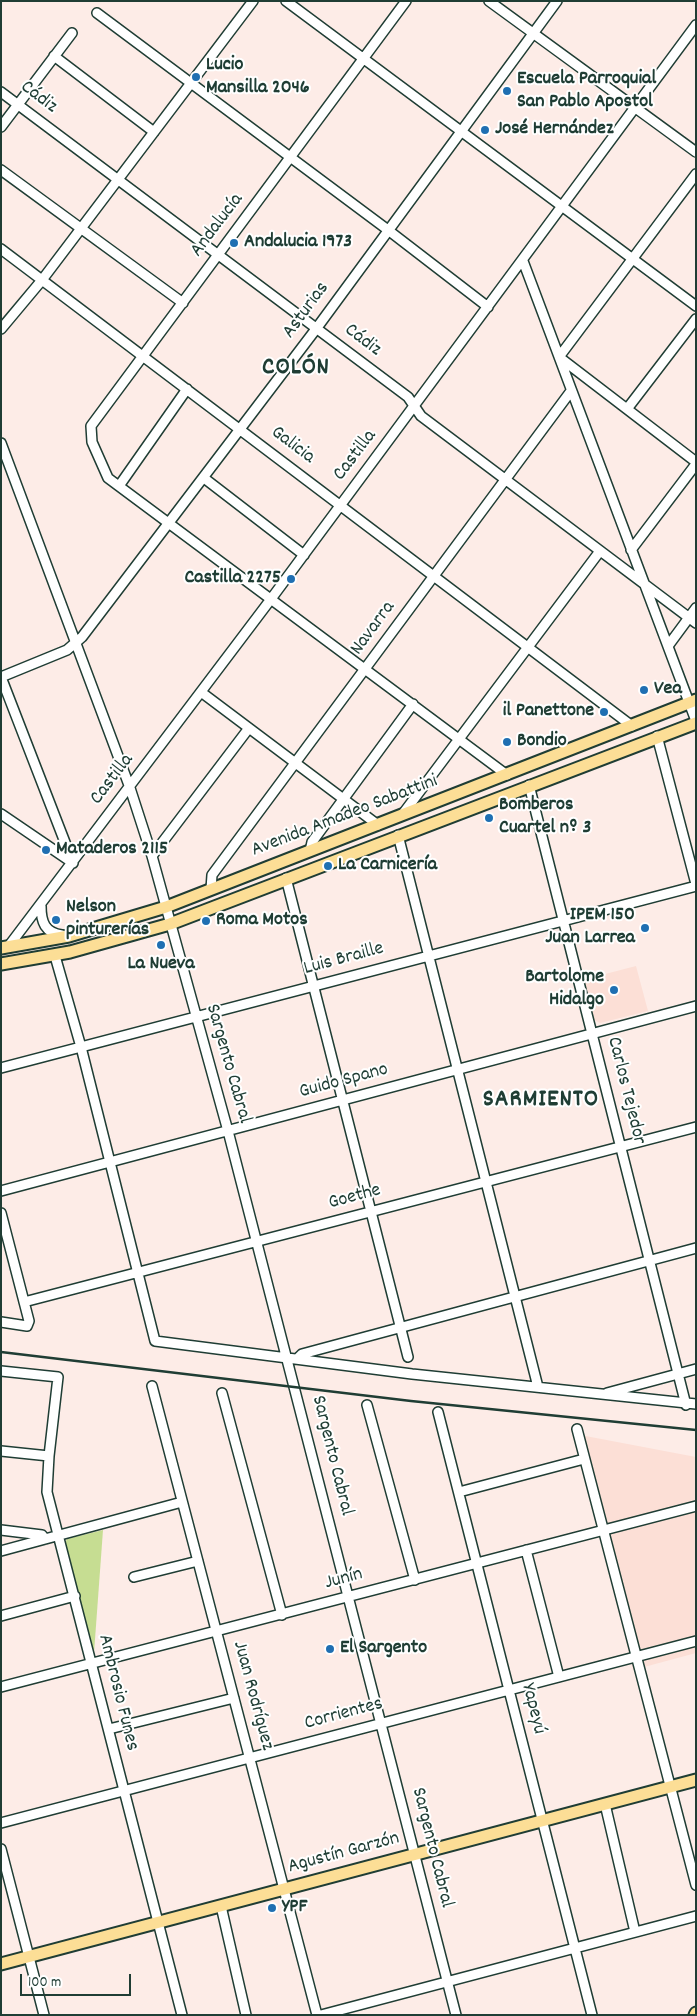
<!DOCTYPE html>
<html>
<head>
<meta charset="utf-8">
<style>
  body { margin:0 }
  #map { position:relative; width:697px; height:2016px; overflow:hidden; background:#fdece7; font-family:Dekko,sans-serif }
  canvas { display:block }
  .frame { position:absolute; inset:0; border:2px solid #1f3d34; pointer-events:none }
  .scale { position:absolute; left:20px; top:1974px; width:111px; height:22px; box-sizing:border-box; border:2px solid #1f3d34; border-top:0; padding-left:6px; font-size:15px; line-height:18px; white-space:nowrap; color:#1f3d34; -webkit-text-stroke:4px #fff; paint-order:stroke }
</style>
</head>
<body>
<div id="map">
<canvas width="697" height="2016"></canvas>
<div class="frame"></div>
<div class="scale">100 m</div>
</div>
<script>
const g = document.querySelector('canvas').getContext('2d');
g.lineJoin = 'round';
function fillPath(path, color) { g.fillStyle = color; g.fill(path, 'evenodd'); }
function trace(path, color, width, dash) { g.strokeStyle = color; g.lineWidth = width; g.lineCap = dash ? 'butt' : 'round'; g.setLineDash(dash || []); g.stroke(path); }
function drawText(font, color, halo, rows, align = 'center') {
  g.font = font + ' Dekko,sans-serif'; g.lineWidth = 4; g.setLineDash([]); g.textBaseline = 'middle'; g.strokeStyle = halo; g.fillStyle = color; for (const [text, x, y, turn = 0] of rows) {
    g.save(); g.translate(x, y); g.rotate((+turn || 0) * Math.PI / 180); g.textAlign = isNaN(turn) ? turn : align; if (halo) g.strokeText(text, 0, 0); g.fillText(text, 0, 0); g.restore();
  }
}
fillPath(new Path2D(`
  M636,966l12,45 -48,12 -6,-3 -12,-40z
  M575,1434l121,23v196l-63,17z`), '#fcdfd6');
fillPath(new Path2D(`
  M103,1530l-9,123 -29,-110 2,-4z`), '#c6dd92');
const minor = new Path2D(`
  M286,1l410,305
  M406,1l-315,425 1,16 16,36 399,297
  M489,1l207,151
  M97,13l291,217 100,77
  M54,56l100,76
  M1,92l407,305 13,19 275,207
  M1,127l71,-94
  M1,170l182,133
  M696,174l-137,183 137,105
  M1,249l631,477
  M523,261l173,460
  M1,329l41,-49 211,-279
  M627,409l69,-90
  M1,443l129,345 22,68 76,275 228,884
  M204,478l100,77
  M119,486l68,-97
  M631,550l65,-86
  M668,646l28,-38
  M1,677l66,-27 15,-13 234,-308 241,-328
  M1,677l72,186
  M201,692l177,133
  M657,736l39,148
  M529,785l157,620
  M1,814l72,49
  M402,815l198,-264
  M398,835l140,552
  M310,851l2,-9 101,-138
  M152,856l97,-128
  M286,878l122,479
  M211,889l1,-14 359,-484
  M41,906c0,16 4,27 21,29
  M8,947l263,-348 425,-574
  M55,956l26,91 74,294 257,33 284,30
  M1,1068l695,-182
  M1,1191l695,-185
  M1,1213l28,108 -2,5 -26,-4
  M24,1302l672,-175
  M297,1359l5,-5 394,-106
  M1,1371l57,6 -9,79 -2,36 135,523
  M152,1386l165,629
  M222,1393l60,222
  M607,1393l89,-24
  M367,1405l48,175
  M438,1412l154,603
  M577,1429l119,456
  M1,1451l48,5
  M459,1492l125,-33
  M1,1530l41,5 3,4
  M526,1550l33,127
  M1,1551l181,-49
  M134,1577l64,-16
  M1,1616l74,-20
  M1,1687l695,-181
  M109,1729l125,-31
  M605,1804l30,128
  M1,1823l695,-182
  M1,1849l43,166
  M221,1906l25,109
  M321,2015l375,-99`);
const major = new Path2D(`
  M1,948l68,-12 97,-29 530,-207
  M1,964l69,-12 100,-28 526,-201
  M1,1964l695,-184
  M695,2015l1,-2`);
trace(minor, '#1f3d34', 12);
trace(major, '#1f3d34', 15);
trace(minor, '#fff', 9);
trace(major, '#fcde96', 11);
trace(new Path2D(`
  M1,1352l410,49 285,29`), '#1f3d34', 2.5);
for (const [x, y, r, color] of [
  [196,77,5,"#1f6fb2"],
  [507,91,5,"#1f6fb2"],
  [485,130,5,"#1f6fb2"],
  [234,243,5,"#1f6fb2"],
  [291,579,5,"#1f6fb2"],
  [644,690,5,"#1f6fb2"],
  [604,712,5,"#1f6fb2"],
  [507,742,5,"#1f6fb2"],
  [489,818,5,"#1f6fb2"],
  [46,850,5,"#1f6fb2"],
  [328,866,5,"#1f6fb2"],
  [56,920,5,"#1f6fb2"],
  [206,921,5,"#1f6fb2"],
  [645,928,5,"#1f6fb2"],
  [161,945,5,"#1f6fb2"],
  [614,990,5,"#1f6fb2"],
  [330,1649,5,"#1f6fb2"],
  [272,1908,5,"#1f6fb2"]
]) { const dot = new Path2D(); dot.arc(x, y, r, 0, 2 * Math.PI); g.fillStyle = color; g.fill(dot); trace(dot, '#fff', 2); }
drawText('bold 20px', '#1f3d34', '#fff', [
  ["Lucio",206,66],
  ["Mansilla 2046",206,89],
  ["Escuela Parroquial",517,80],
  ["San Pablo Apostol",517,103],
  ["José Hernández",495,130],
  ["Andalucia 1973",244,243],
  ["Castilla 2275",281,579,"right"],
  ["Vea",654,690],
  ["il Panettone",594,712,"right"],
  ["Bondio",517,742],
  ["Bomberos",499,806],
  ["Cuartel nº 3",499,829],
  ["Mataderos 2115",56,850],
  ["La Carnicería",338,866],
  ["Nelson",66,908],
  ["pinturerías",66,931],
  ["IPEM 150",635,916,"right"],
  ["Juan Larrea",635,939,"right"],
  ["Roma Motos",216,921],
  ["La Nueva",161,965,"center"],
  ["Bartolome",604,978,"right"],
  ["Hidalgo",604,1001,"right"],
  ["El Sargento",340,1649],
  ["YPF",282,1908]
], 'left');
drawText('20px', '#1f3d34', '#fff', [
  ["Cádiz",38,98,37],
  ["Andalucía",218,226,-53],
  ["Asturias",307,311,-54],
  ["Cádiz",362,341,37],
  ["Galicia",292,446,37],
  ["Castilla",356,456,-53],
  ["Navarra",374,629,-54],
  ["Castilla",113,780,-53],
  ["Avenida Amadeo Sabattini",345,817,-21],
  ["Luis Braille",344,960,-15],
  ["Sargento Cabral",227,1064,74],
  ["Guido Spano",344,1082,-15],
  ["Carlos Tejedor",625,1091,76],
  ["Goethe",355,1198,-15],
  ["Sargento Cabral",331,1456,76],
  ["Junín",344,1580,-15],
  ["Ambrosio Funes",117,1693,76],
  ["Juan Rodríguez",252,1696,75],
  ["Yapeyú",532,1709,76],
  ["Corrientes",344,1715,-15],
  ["Sargento Cabral",431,1848,76],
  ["Agustín Garzón",344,1854,-15]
]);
g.letterSpacing = '1px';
drawText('bold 25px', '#1f3d34', '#fff', [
  ["COLÓN",296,370],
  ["SARMIENTO",541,1102]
]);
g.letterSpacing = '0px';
</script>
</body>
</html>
